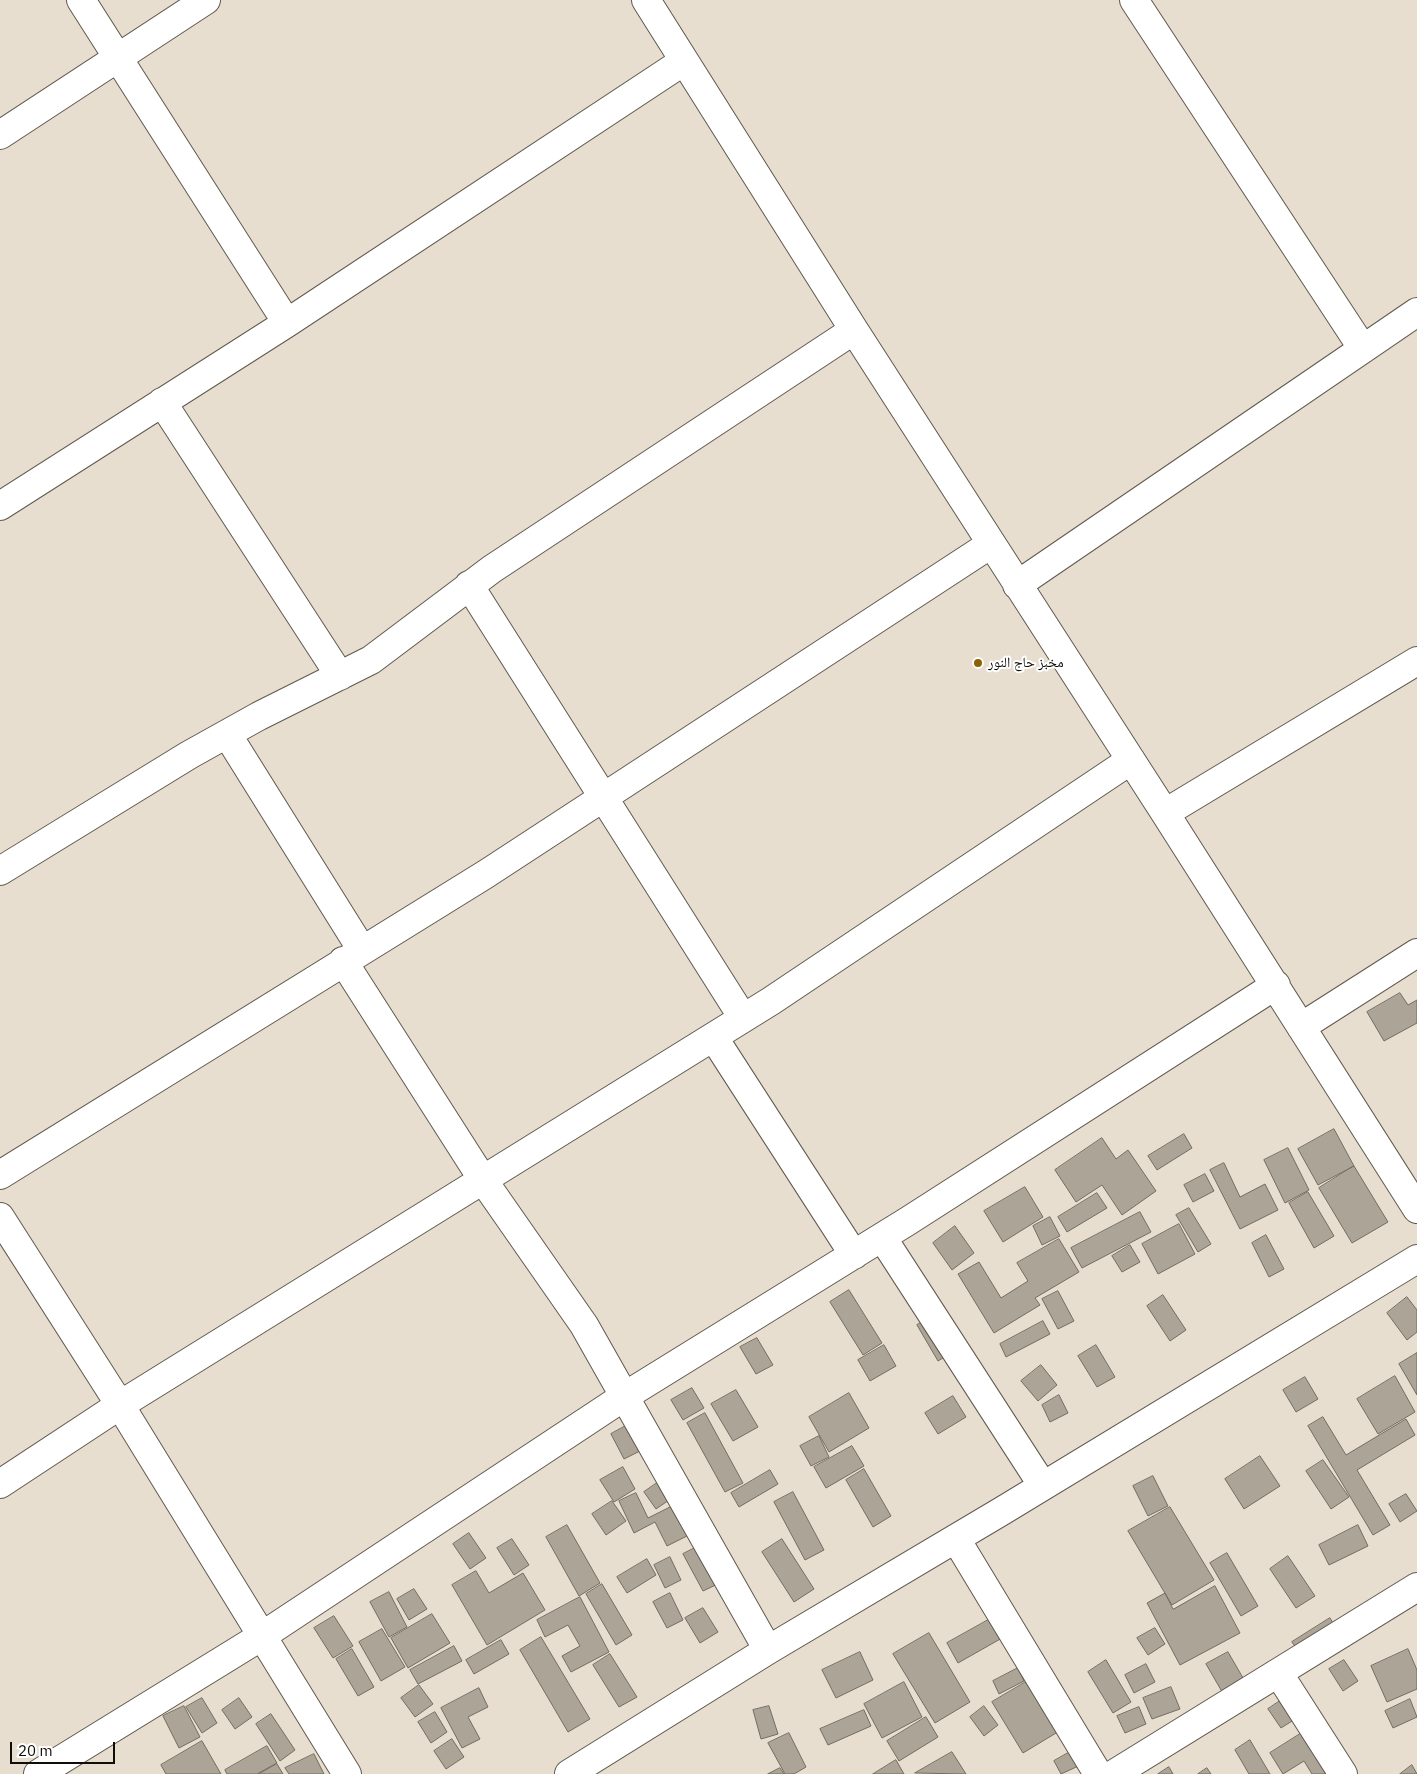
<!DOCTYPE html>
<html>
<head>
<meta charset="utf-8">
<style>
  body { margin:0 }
  #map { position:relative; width:1417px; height:1774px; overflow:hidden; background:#e7ded0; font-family:"IBM Plex Sans",sans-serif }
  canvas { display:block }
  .scale { position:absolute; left:10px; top:1742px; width:105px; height:22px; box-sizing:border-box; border:2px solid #100d09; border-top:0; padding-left:6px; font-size:15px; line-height:18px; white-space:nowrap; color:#100d09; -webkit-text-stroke:4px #fff; paint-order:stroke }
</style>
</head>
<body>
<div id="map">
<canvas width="1417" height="1774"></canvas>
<div class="scale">20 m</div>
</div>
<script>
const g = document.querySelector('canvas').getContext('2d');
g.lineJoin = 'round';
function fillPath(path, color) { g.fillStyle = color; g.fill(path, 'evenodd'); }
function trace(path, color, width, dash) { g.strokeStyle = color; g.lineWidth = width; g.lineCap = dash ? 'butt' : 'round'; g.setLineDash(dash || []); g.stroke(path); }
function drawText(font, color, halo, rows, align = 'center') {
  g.font = font + ' "IBM Plex Sans","Noto Naskh Arabic",sans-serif'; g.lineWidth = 4; g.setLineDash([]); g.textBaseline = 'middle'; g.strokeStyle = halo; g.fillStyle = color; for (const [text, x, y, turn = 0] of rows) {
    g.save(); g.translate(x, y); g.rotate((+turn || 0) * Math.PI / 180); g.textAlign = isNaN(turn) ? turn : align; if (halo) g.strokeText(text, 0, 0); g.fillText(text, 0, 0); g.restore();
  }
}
const building = new Path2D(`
  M1400,993l8,12 9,-5v23l-33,18 -17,-29z
  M1334,1129l20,37 -36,19 -20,-36z
  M1184,1134l8,14 -35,22 -9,-14z
  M1102,1138l14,21 12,-9 28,41 -34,24 -20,-30 -26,17 -21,-32z
  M1288,1148l21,42 -24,13 -21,-43z
  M1224,1163l16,34 25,-13 13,26 -38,19 -30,-59z
  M1354,1166l34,56 -36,21 -33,-55z
  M1205,1174l9,17 -21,11 -9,-17z
  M1025,1187l18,30 -40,25 -19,-31z
  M1308,1192l26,44 -20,12 -25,-45z
  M1097,1193l10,15 -40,24 -9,-15z
  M1189,1208l22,36 -13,8 -22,-37z
  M1140,1212l11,20 -69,36 -11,-20z
  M1050,1217l10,19 -18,9 -9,-19z
  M1179,1224l16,30 -37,20 -16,-30z
  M955,1226l19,27 -22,17 -19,-27z
  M1266,1235l18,34 -15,8 -17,-34z
  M1059,1239l20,33 -44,26 5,7 -46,28 -36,-59 21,-12 22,36 27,-17 -11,-18z
  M1130,1245l10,17 -18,10 -10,-16z
  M849,1290l33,53 -19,12 -33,-53z
  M1058,1291l16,30 -16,8 -16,-30z
  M1163,1295l23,35 -16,11 -23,-35z
  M1407,1297l10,13v22l-10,8 -20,-27z
  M934,1315l22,35 -18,11 -21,-36z
  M1043,1321l7,13 -44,23 -6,-13z
  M757,1338l16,27 -17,9 -16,-27z
  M884,1345l12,21 -26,15 -12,-21z
  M1096,1345l19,32 -18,10 -19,-31z
  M1417,1353v42l-18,-31z
  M1041,1365l16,20 -19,16 -17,-20z
  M1395,1376l20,36 -37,22 -21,-35z
  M1305,1377l13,22 -22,13 -13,-22z
  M692,1388l12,20 -21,12 -12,-20z
  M736,1390l22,37 -25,14 -22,-37z
  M849,1393l20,35 -40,24 -20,-35z
  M1059,1395l9,18 -18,9 -8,-17z
  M953,1396l13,21 -28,17 -13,-21z
  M705,1413l38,70 -18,9 -38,-69z
  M644,1416l14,26 -34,17 -13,-25z
  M1323,1417l23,38 60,-36 9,16 -58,35 33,55 -17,10 -65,-109z
  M819,1436l10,21 -18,9 -11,-20z
  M852,1446l12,20 -38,22 -12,-21z
  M1260,1456l20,30 -36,23 -19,-30z
  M1323,1460l26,37 -18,12 -25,-38z
  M623,1467l12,22 -21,13 -14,-22z
  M864,1469l27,47 -18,11 -27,-47z
  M770,1470l8,14 -39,23 -8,-14z
  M1153,1476l15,30 -20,10 -15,-30z
  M660,1481l12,17 -16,11 -12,-17z
  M793,1492l31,58 -19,10 -31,-58z
  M636,1493l12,25 26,-13 15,30 -22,11 -12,-24 -21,11 -15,-32z
  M1406,1494l11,17 -17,11 -11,-18z
  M612,1501l14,20 -20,14 -14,-21z
  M1170,1507l44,73 -42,25 -44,-74z
  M567,1525l33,58 -21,13 -33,-59z
  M1358,1525l10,21 -39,19 -10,-20z
  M469,1533l17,25 -16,11 -17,-25z
  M512,1539l17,26 -15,10 -17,-27z
  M782,1539l32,50 -20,13 -32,-50z
  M705,1543l19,38 -21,10 -20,-37z
  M1227,1553l31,53 -17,10 -31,-53z
  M1288,1556l27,40 -19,12 -26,-39z
  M670,1557l11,23 -16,8 -11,-23z
  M647,1559l9,16 -29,18 -10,-16z
  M476,1571l13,22 34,-20 22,37 -58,35 -35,-60z
  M602,1584l30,51 -16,10 -30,-51z
  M1215,1586l25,47 -60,32 -33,-62 18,-10 8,16z
  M414,1589l13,20 -18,11 -12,-21z
  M389,1592l18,35 -18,10 -19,-35z
  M670,1593l13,27 -16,8 -14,-26z
  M580,1597l29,55 -38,20 -9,-16 18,-10 -12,-21 -23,12 -8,-17z
  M703,1608l15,24 -18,11 -15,-25z
  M432,1614l18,29 -42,25 -17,-30z
  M334,1616l19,30 -20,12 -19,-30z
  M1330,1618l10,17 -37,23 -11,-16z
  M990,1619l12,19 -44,25 -11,-20z
  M1155,1628l10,16 -17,11 -11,-17z
  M382,1629l23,38 -24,14 -22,-39z
  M929,1633l41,69 -35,21 -42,-69z
  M541,1637l49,82 -22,13 -48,-82z
  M501,1640l8,14 -35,20 -8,-14z
  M454,1646l8,15 -44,23 -8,-14z
  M352,1649l22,38 -16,9 -22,-37z
  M1408,1649l9,21v19l-30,13 -16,-36z
  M860,1652l13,28 -37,18 -14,-28z
  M1228,1652l22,38 -22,12 -22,-38z
  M610,1654l27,43 -18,10 -26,-42z
  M1106,1660l25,42 -18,11 -25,-41z
  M1344,1660l14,21 -15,10 -14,-22z
  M1146,1664l9,18 -21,11 -9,-18z
  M1018,1668l6,13 -25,13 -6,-13z
  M1036,1676l30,51 -43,26 -31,-51z
  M904,1682l18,35 -40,21 -18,-34z
  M419,1685l14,19 -18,13 -14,-19z
  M1171,1687l9,22 -28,10 -9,-21z
  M479,1688l9,19 -20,10 12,22 -18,9 -21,-40z
  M1286,1697l14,19 -19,12 -13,-19z
  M202,1698l15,25 -15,10 -16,-26z
  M239,1698l13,19 -17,12 -13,-19z
  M1410,1699l7,18 -24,11 -8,-17z
  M184,1706l16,31 -21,11 -16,-32z
  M769,1706l9,28 -17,5 -8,-29z
  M984,1706l14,19 -14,11 -14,-19z
  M1139,1707l7,17 -21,9 -8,-17z
  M864,1710l7,16 -43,19 -8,-16z
  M435,1712l12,20 -16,11 -13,-21z
  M271,1714l24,36 -15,11 -24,-37z
  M926,1717l12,20 -39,24 -12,-20z
  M1308,1729l25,40 -8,5h-13l-8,-13 -21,13 -13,-21z
  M789,1733l17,34 -12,7h-9l-17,-31z
  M452,1739l12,18 -18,12 -12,-18z
  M1250,1740l20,34h-21l-14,-24z
  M202,1741l19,33h-55l-5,-9z
  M267,1746l10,17 -20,11h-30l-2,-4z
  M1077,1748l8,15 -24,11 -7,-13z
  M952,1752l14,22 -51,-1z
  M314,1754l10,20h-35l-4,-6z
  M896,1760l8,14h-31z
  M277,1764l6,10h-24z
  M1412,1765l5,9h-17z
  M1169,1767l4,7h-15z
  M780,1768l4,6h-16z
  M1207,1768l4,6h-13z`);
fillPath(building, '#aca497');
trace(building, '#736c60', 1);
const street = new Path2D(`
  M81,0l206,323
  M646,0l208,330 311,483 252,396
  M1134,0l229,349
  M0,135l206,-135
  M162,402l178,274
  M0,506l287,-183 397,-262
  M469,585l274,433
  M1017,585l400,-273
  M227,734l135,216
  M1165,813l252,-152
  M0,871l189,-116 70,-39 112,-56 121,-91 362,-239
  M343,961l140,219 101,145 184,325
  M1301,1027l116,-74
  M714,1038l140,217
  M0,1175l486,-301 505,-330
  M0,1217l120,188 227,369
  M882,1237l161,249
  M0,1484l120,-79 651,-404 360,-241
  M956,1539l142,235
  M1279,1674l64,100
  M38,1774l224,-138 363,-240 283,-175 368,-236
  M569,1774l199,-124 234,-139 415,-252
  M1114,1774l303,-187`);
trace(street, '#60594d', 30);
trace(street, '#fff', 28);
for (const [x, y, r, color] of [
  [978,663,5,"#8b6303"]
]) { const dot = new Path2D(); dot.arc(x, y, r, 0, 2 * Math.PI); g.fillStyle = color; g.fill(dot); trace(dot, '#fff', 2); }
drawText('14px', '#100d09', '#fff', [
  ["مخبز حاج النور",988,663]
], 'left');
</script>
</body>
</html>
